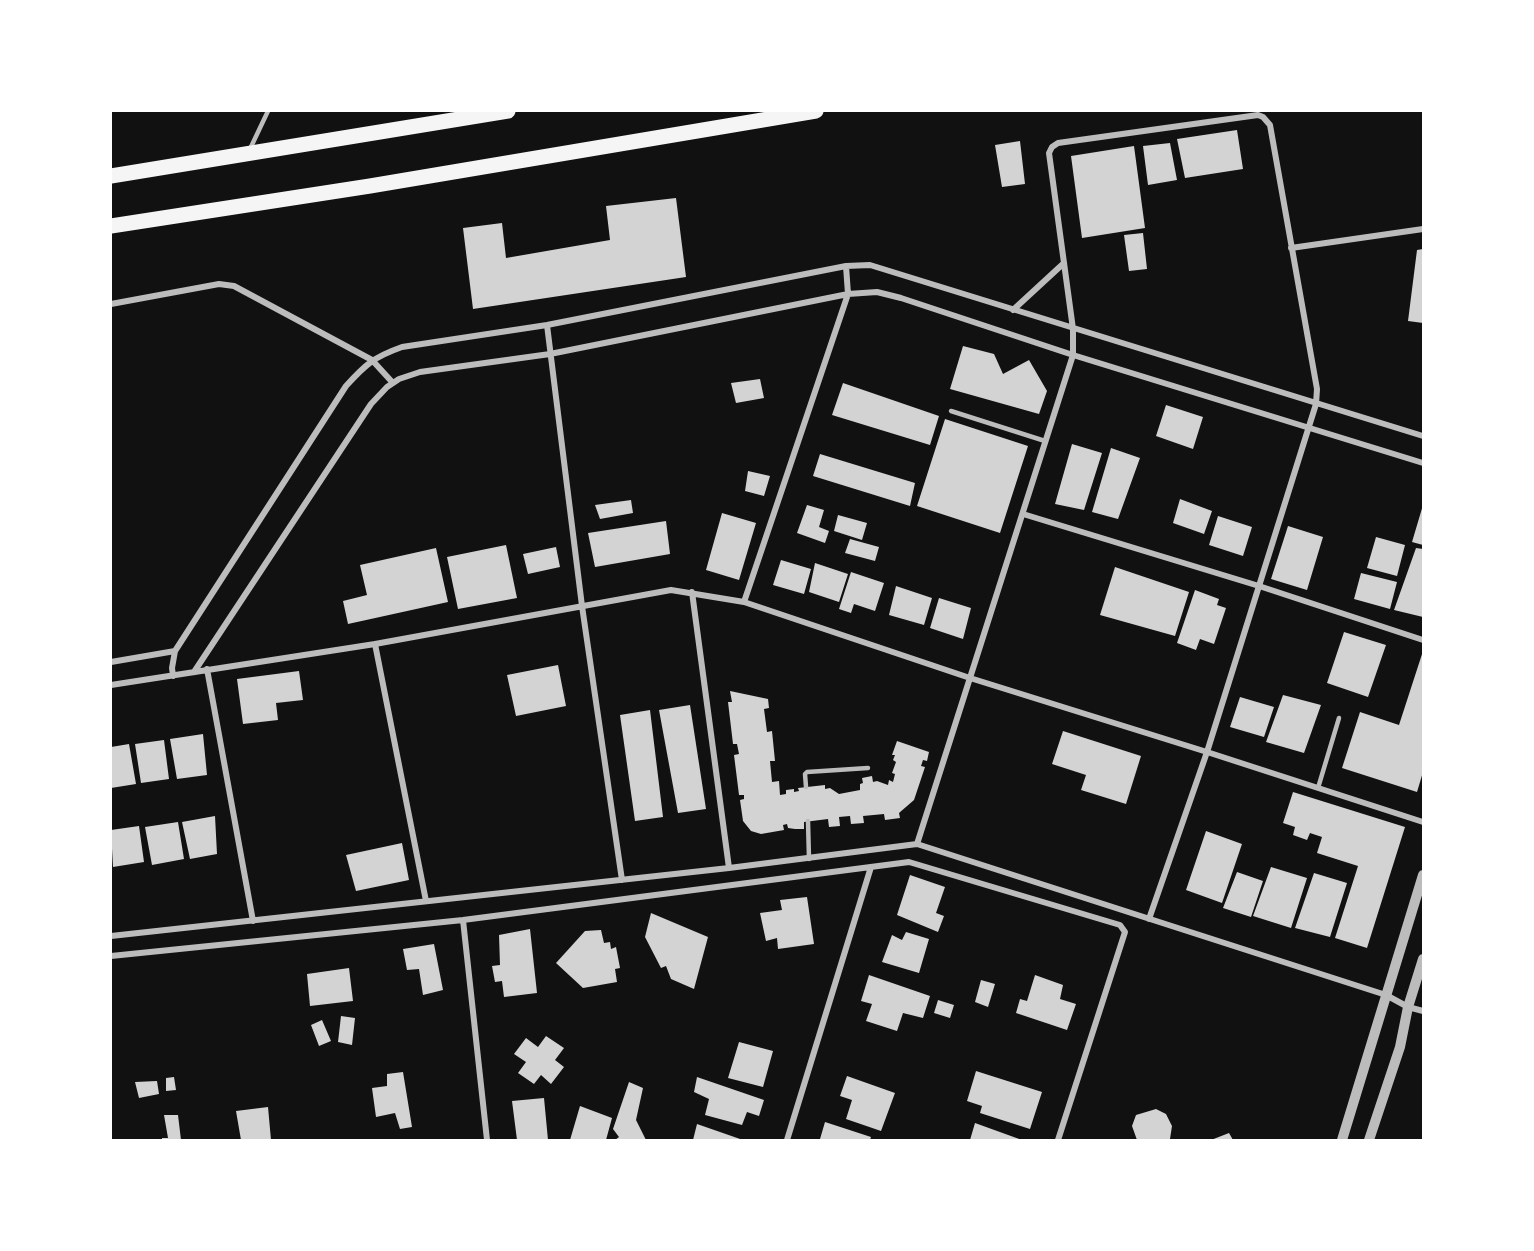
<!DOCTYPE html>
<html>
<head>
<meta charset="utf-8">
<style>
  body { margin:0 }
  #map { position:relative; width:1534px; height:1251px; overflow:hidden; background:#111; font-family:"Fira Sans Condensed",sans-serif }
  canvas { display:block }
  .frame { position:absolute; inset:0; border:112px solid #fff; pointer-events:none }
</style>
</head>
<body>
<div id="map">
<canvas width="1534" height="1251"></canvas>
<div class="frame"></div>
</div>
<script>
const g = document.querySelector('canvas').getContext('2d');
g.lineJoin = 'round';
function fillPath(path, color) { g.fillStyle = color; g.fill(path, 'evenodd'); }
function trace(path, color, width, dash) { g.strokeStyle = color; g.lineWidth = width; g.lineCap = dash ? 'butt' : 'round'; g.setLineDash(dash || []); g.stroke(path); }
fillPath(new Path2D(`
  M1237,130l6,39 -58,9 -8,-39z
  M1020,141l5,43 -23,3 -7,-42z
  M1170,143l7,37 -29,5 -5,-39z
  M1134,146l11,82 -63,10 -11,-82z
  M676,198l10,79 -213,32 -10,-81 39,-5 4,35 104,-18 -4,-34z
  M1143,233l4,36 -18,2 -5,-36z
  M1423,249v74l-15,-2 9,-71z
  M963,346l31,8 9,20 26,-14 18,31 -8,23 -89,-25z
  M760,379l4,19 -28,5 -5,-20z
  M843,383l96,33 -9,29 -98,-30z
  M1166,405l37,12 -10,32 -37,-13z
  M945,419l83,27 -28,87 -83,-27z
  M1072,444l30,9 -18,57 -29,-6z
  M1111,448l29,10 -22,61 -26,-7z
  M820,454l95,29 -5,23 -97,-30z
  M748,471l22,5 -6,20 -19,-5z
  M1180,499l32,12 -8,23 -31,-11z
  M631,500l2,13 -33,6 -5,-14z
  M807,505l17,5 -5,17 10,4 -4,12 -28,-10z
  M1423,505v40l-11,-3z
  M722,513l34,10 -17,57 -33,-10z
  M838,515l29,8 -5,17 -28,-9z
  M1218,516l34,11 -9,29 -34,-11z
  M666,521l4,33 -75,13 -7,-34z
  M1288,526l35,11 -16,53 -36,-11z
  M1376,537l29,8 -8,31 -30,-8z
  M850,539l29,8 -4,14 -30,-8z
  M506,545l11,53 -59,11 -11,-52z
  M556,547l4,20 -32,7 -5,-20z
  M436,548l12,54 -100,22 -5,-23 24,-6 -7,-30z
  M1416,548l7,1v68l-29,-7z
  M781,560l30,9 -7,25 -31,-9z
  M815,563l33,11 -9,28 -30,-10z
  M1115,567l74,25 -14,44 -75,-21z
  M851,572l33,11 -9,28 -21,-7 -3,9 -12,-4z
  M1361,573l36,9 -7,27 -36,-10z
  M896,586l36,12 -8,27 -35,-10z
  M1195,590l24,9 -2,6 9,3 -12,36 -14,-5 -4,11 -19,-7z
  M939,598l32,10 -8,31 -33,-11z
  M1344,632l42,13 -18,52 -41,-14z
  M1423,651v121l-6,20 -75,-24 18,-56 39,13z
  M558,665l8,41 -50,10 -9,-41z
  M299,671l4,29 -27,3 2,17 -35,4 -6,-45z
  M730,691l38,8 1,9 -5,1 3,23 5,-1 3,30h-5l2,21 7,-1 1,14 6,-1v-4l8,-1v3l5,-1 -1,-3 27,-3v4l5,-1 9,6 21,-4v-6l3,-1 -1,-5 10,-2 1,6 4,-1 11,4 1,-5 4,2 2,-8 -3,-1 4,-11 -3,-2 2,-5h-3l5,-14 32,11 -2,9 -4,-1 -2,6 4,1 -11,33 -15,13 1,5 -15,2 -1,-6 -21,2 1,7 -13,1 -1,-8 -11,1 1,9 -11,1 -1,-8 -24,3v7h-9l-7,-1 -1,-4 -4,1 1,5 -23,4 -10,-3 -8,-10 -3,-21 4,-1v-4h-5l-5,-40 5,-1 -2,-10h-4l-5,-42h4z
  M1283,695l38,10 -17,48 -38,-11z
  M1240,697l34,10 -10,30 -34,-10z
  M690,705l16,104 -28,4 -19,-103z
  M650,710l13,107 -28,4 -15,-106z
  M1063,731l78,25 -15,48 -45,-14 5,-15 -34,-11z
  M203,734l4,41 -30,4 -7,-40z
  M164,740l5,39 -28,4 -6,-39z
  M129,744l7,40 -25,4v-41z
  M1293,792l112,35 -38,121 -32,-10 23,-72 -41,-13 5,-16 -12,-4 -3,7 -14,-5 2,-8 -12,-4z
  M215,816l2,38 -27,5 -8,-37z
  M178,822l6,37 -32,6 -7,-38z
  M139,826l5,36 -31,5 -2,-37z
  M1206,831l36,13 -20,59 -36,-13z
  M402,843l7,37 -53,11 -10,-36z
  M1271,867l36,11 -16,50 -38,-12z
  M1237,872l26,9 -12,36 -28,-9z
  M1314,873l33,10 -17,54 -35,-9z
  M910,875l35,12 -9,26 8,3 -6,16 -41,-17z
  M807,897l7,47 -36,5 -1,-11 -11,3 -6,-28 22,-3 -2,-10z
  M651,913l57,24 -14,52 -23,-10 -5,-13 -5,2 -16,-31z
  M530,929l7,64 -33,4 -2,-16 -7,1 -3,-16 8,-1 -1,-30z
  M601,930l3,13 6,-1 1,7 5,-2 4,21 -5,1 2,13 -34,6 -27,-25 29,-32z
  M906,932l23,7 -10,34 -37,-11 10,-27 10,5z
  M434,944l9,46 -20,5 -4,-26 -12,1 -4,-21z
  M349,968l4,33 -43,5 -3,-32z
  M869,975l61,21 -7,22 -20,-5 -6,18 -31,-10 6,-17 -11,-3z
  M1035,975l28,10 -3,14 16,5 -9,26 -51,-17 4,-14 7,2z
  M981,980l14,4 -7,23 -13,-5z
  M938,1000l16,5 -4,13 -16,-5z
  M341,1016l14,2 -3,27 -14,-3z
  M322,1020l9,21 -12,5 -8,-21z
  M546,1036l18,12 -9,12 9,7 -13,17 -10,-9 -7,9 -16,-11 8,-11 -12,-8 12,-16 12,9z
  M739,1042l34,9 -10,36 -35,-9z
  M976,1071l66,21 -12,37 -50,-16 2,-7 -15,-5z
  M403,1072l9,55 -12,2 -5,-16 -19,4 -4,-29 15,-2v-12z
  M847,1076l48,17 -14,38 -35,-12 6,-19 -12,-4z
  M174,1077l2,13 -10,1v-13z
  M697,1077l67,23 -5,16 -12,-4 -5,13 -37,-10 4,-16 -15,-7z
  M157,1081l2,13 -20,4 -4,-16z
  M629,1082l14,6 -7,32 10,20h-31l4,-3 -6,-8z
  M544,1098l4,42h-31l-5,-39z
  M580,1106l32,12 -6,22h-36z
  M268,1107l3,33h-30l-5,-29z
  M1156,1109l10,5 6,12 -2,13 -33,1 -5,-14 4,-11z
  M164,1115h14l3,25h-19v-2h6z
  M825,1122l46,15 -1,3 -50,-1z
  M975,1123l47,17h-52z
  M697,1124l46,16h-50z
  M1229,1133l4,7h-22z`), '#d3d3d3');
trace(new Path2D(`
  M250,149l18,-38
  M951,411l94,30
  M806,787l-1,-13 2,-2 61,-4
  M1318,788l21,-70
  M808,821l1,38`), '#bcbcbc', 4.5);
trace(new Path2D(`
  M1291,248l132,-19
  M111,304l108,-20 15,2 138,74 21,23
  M1013,310l51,-47
  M547,325l35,281 40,274
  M1023,514l236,72 164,54
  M692,592l37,276
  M744,602l104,-308 -2,-28
  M375,644l51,257
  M111,662l64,-11
  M207,669l46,252
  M194,672l177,-268 16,-17 12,-8 21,-7 130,-18 298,-60 29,-2 24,6 172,57 350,108
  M173,676l-1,-8 3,-17 171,-265c20,-22 28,-29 56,-39l145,-22 299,-59 24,-1 553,171
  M111,685l264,-41 296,-54 73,12 226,76 237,74 216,70
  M917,844l156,-489v-26l-24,-176 3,-6 6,-4 200,-28 5,2 7,8 47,264 -1,15 -109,348 -58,167
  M463,920l24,220
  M111,936l618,-68 188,-24 469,151 22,12 15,4
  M111,956l352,-36 446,-58 211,63 5,7 -67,208
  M787,1140l84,-273`), '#bcbcbc', 6);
trace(new Path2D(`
  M1342,1140l81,-265
  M1369,1140l31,-93 8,-40 15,-48`), '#bcbcbc', 10);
trace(new Path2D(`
  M111,176l397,-65
  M111,226l259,-40 446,-75`), '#f5f5f5', 15);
</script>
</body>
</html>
